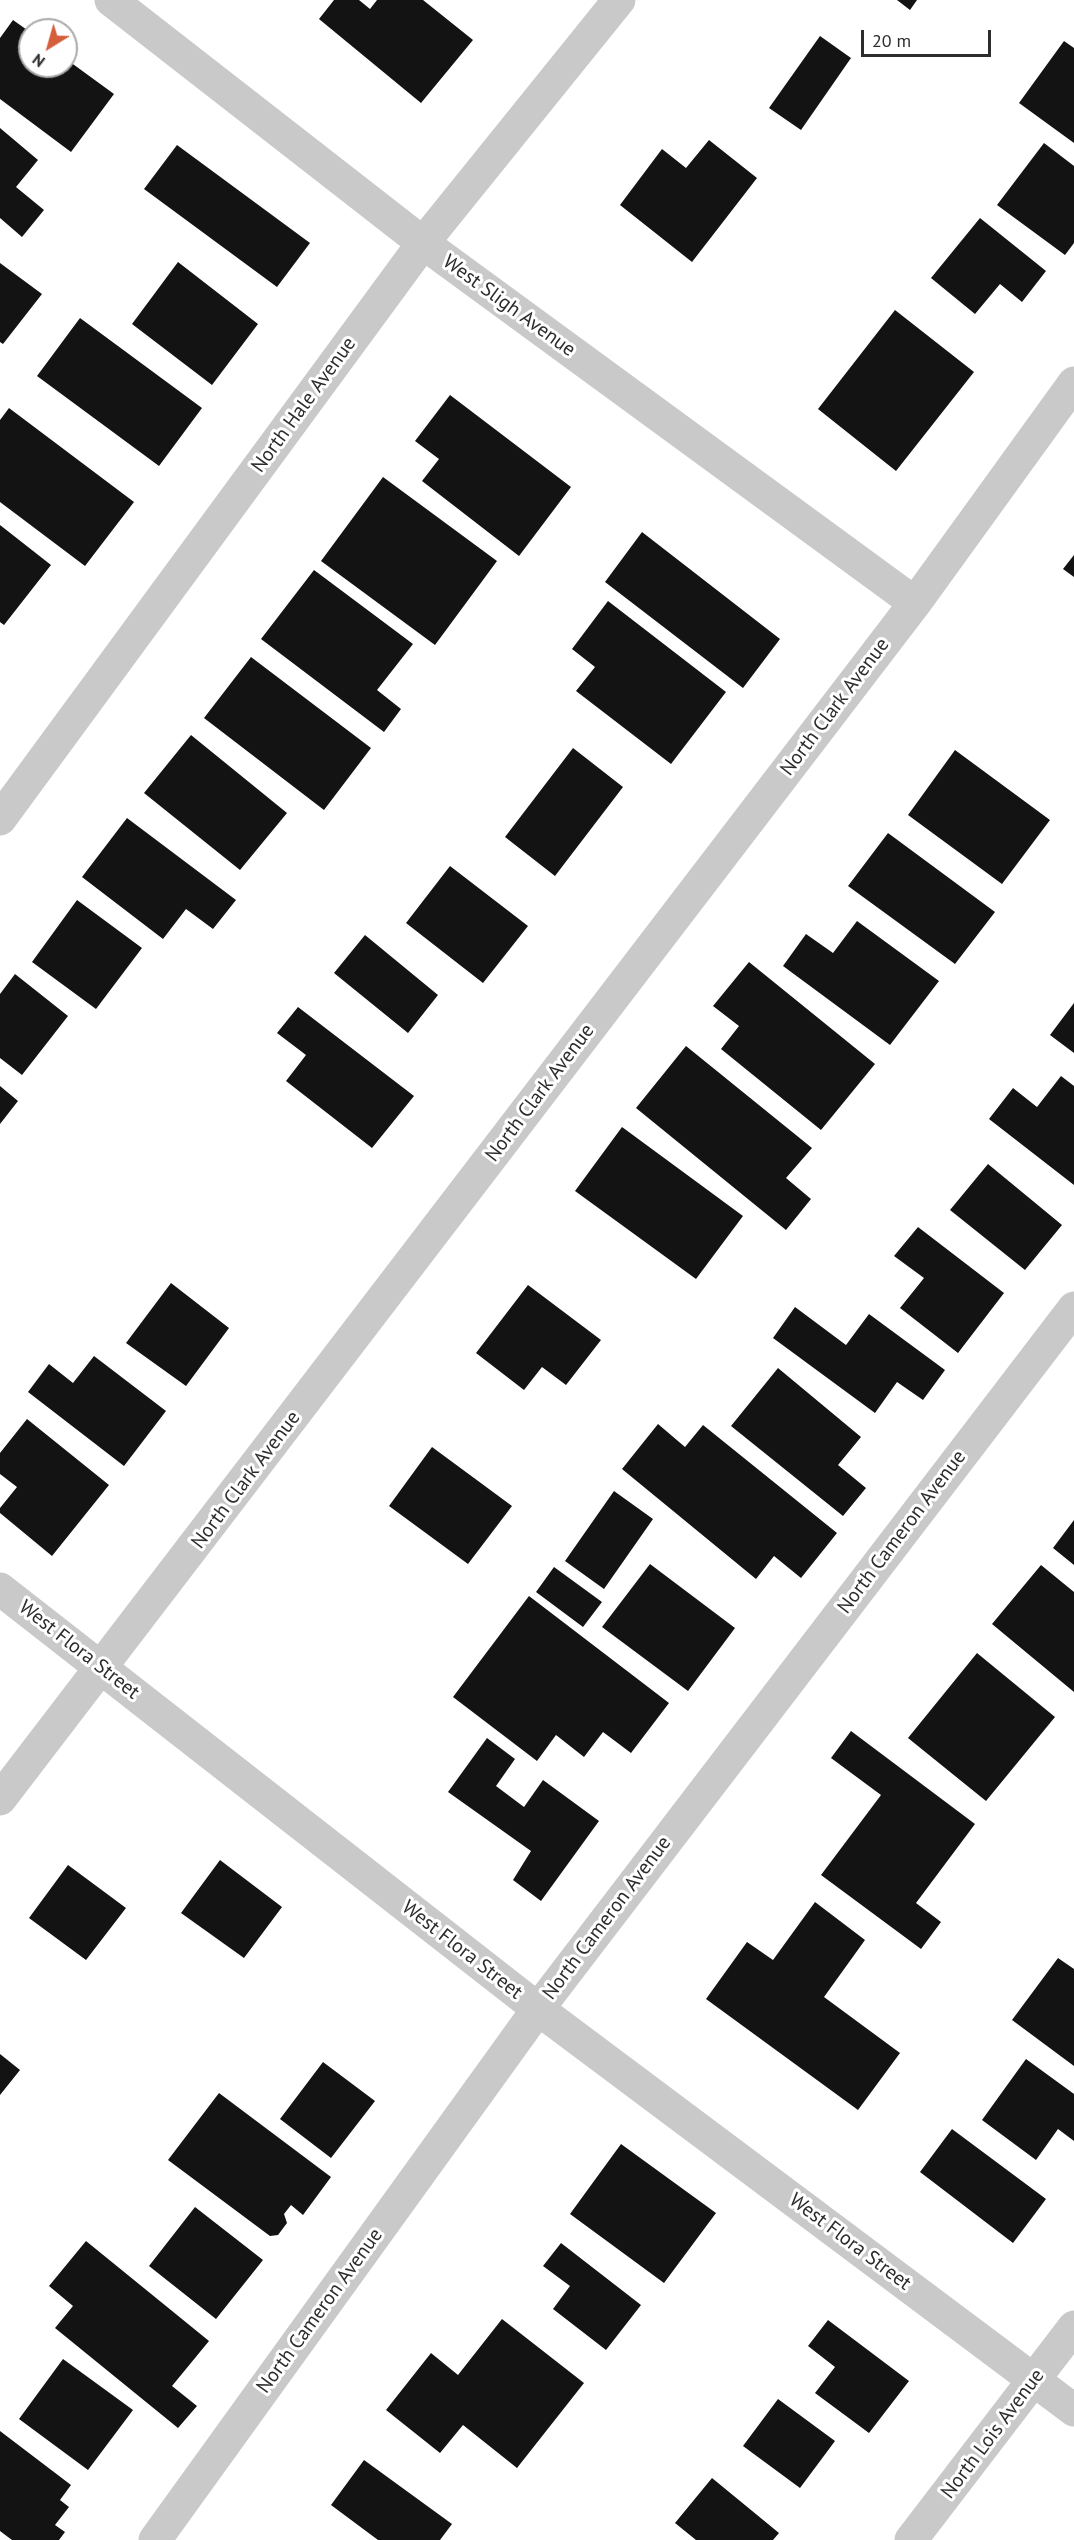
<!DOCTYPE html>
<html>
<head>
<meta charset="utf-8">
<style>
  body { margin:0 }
  #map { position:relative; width:1074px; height:2540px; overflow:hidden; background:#fff; font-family:"PT Sans",sans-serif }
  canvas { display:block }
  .north { position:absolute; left:18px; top:18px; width:60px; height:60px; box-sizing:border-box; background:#fff; border:2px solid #ababab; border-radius:50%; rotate:217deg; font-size:16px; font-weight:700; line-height:24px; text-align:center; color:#2c2c2c }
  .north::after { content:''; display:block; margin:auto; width:21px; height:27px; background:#d55e3b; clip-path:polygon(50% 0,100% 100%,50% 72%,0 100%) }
  .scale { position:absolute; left:861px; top:30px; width:130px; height:27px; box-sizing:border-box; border:3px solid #2c2c2c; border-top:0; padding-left:8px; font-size:18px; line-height:21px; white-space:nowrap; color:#2c2c2c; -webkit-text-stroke:4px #fff; paint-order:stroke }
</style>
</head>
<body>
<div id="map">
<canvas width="1074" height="2540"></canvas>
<div class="north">N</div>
<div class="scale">20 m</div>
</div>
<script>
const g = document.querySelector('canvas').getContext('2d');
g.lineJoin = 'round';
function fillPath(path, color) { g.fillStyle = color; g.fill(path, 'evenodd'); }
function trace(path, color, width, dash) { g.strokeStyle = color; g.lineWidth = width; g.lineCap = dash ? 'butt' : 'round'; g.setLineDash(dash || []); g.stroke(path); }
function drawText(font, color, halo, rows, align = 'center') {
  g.font = font + ' "PT Sans",sans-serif'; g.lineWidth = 6; g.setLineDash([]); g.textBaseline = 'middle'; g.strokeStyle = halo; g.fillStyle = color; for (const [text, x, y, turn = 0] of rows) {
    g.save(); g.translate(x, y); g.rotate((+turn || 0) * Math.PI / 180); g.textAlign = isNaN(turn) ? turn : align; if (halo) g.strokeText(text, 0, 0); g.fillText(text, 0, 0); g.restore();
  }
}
fillPath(new Path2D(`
  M334,0h25l11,9 7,-9h46l50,40 -52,63 -102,-84z
  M897,0h20l-7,10z
  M13,20l17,12v34h36v-7l48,35 -43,58 -71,-53v-61z
  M820,36l31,22 -50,72 -32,-22z
  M1064,41l10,7v95l-55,-40z
  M0,128l38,32 -22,27 28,23 -22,27 -22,-19z
  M709,140l48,38 -65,84 -72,-57 42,-56 24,19z
  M1044,143l30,23v77l-9,12 -68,-50z
  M177,145l133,98 -33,44 -133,-98z
  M980,218l66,53 -24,31 -22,-18 -25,30 -44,-36z
  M178,262l80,62 -46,61 -80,-61z
  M0,263l42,31 -39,50 -3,-2z
  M895,310l79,62 -78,99 -78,-62z
  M80,318l122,90 -43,58 -122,-90z
  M450,395l121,92 -52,69 -97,-75 17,-22 -24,-18z
  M9,408l125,94 -49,64 -85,-64v-82z
  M383,477l114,84 -62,84 -114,-84z
  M0,525l51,40 -47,60 -4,-3z
  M642,532l138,107 -37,49 -138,-106z
  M1074,555v22l-11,-8z
  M314,570l99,74 -36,46 24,19 -17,23 -123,-93z
  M608,601l118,91 -55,72 -95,-73 19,-24 -23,-18z
  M251,657l120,91 -47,62 -120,-92z
  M191,735l96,78 -47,57 -96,-77z
  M573,748l50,39 -68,89 -50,-39z
  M955,750l95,70 -48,64 -94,-69z
  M127,818l109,82 -23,29 -27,-20 -23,30 -81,-62z
  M888,833l107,79 -40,52 -107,-78z
  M450,866l78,60 -45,57 -77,-60z
  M77,900l65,48 -46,61 -64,-47z
  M857,921l82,60 -49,64 -107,-79 23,-32 27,19z
  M365,935l73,60 -30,38 -74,-60z
  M749,962l126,102 -54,66 -100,-81 18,-23 -26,-20z
  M15,974l53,42 -46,59 -22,-17v-64z
  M1074,1003v50l-24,-18z
  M298,1007l116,89 -42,52 -86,-67 20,-26 -29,-22z
  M686,1046l126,102 -26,30 25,21 -25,31 -150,-122z
  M1061,1076l13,10v99l-85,-66 24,-31 24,19z
  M0,1086l18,15 -18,23z
  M622,1127l121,89 -47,63 -121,-88z
  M988,1164l74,61 -37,45 -75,-60z
  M918,1227l86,66 -46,60 -58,-45 24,-30 -30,-22z
  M171,1283l58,45 -43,58 -60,-43z
  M528,1285l73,55 -35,45 -24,-18 -18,23 -48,-37z
  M795,1307l51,38 23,-31 76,56 -22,30 -26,-18 -22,31 -102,-75z
  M94,1356l72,55 -42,55 -96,-74 21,-28 24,19z
  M778,1368l83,69 -23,28 28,23 -23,28 -112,-90z
  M27,1419l82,66 -57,71 -52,-43v-5l17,-21 -17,-13v-21z
  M658,1424l27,23 18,-22 134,108 -36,45 -27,-22 -18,23 -134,-110z
  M432,1447l80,59 -44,58 -79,-58z
  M614,1491l39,28 -49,70 -39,-28z
  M1074,1520v45l-21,-17z
  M650,1564l85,64 -47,63 -86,-64z
  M1041,1565l33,27v100l-82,-68z
  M554,1567l48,35 -19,25 -47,-35z
  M529,1596l140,107 -38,50 -28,-21 -19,25 -28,-22 -19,26 -84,-64z
  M977,1653l78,64 -69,84 -78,-63z
  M851,1731l124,93 -59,79 25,19 -20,27 -100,-74 60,-80 -50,-37z
  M487,1738l28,21 -19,27 28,21 19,-27 56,41 -58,80 -28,-21 18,-29 -83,-59z
  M220,1860l62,47 -38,51 -63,-45z
  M68,1865l58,43 -40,52 -57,-42z
  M815,1902l50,38 -41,57 76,56 -42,57 -152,-111 41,-57 26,18z
  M1058,1958l16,11v97l-62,-46z
  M0,2054l20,16 -20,25z
  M1026,2059l48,35v47l-16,-12 -22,31 -54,-40z
  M323,2062l52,39 -44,57 -51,-39z
  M219,2093l112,84 -28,38 -12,-10 -7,9 3,9 -9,12 -8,1 -102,-76z
  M952,2129l94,70 -33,44 -93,-71z
  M621,2144l95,69 -52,70 -94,-69z
  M195,2207l68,53 -47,59 -67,-53z
  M86,2241l123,100 -37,45 25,20 -19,22 -123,-100 18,-22 -24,-20z
  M561,2243l80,62 -35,45 -53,-41 17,-23 -27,-20z
  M502,2319l82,64 -67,85 -54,-43 -23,28 -54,-43 45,-57 27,22z
  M828,2320l81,61 -40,52 -54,-40 20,-26 -27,-21z
  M63,2359l70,51 -45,60 -69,-51z
  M778,2399l57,42 -35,47 -57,-42z
  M0,2431l71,54 -11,15 9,7 -14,18 10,7 -6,8h-47l-12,-9z
  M364,2460l88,64 -12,16h-62l-47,-35z
  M712,2478l67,55 -6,7h-77l-21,-17z`), '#131313');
trace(new Path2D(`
  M111,0l312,243 492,360
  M0,819l423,-576 196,-243
  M0,1589l538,420 536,401
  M0,1799l915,-1196 159,-220
  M155,2540l383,-531 536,-701
  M911,2540l163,-213`), '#c9c9c9', 33);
drawText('20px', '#2c2c2c', '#fff', [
  ["West Sligh Avenue",509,306,36],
  ["North Hale Avenue",304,405,-54],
  ["North Clark Avenue",835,707,-53],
  ["North Clark Avenue",540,1093,-53],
  ["North Clark Avenue",246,1480,-53],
  ["North Cameron Avenue",902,1532,-53],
  ["West Flora Street",79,1650,38],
  ["North Cameron Avenue",607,1918,-53],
  ["West Flora Street",462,1950,38],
  ["West Flora Street",850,2242,37],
  ["North Cameron Avenue",320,2311,-54],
  ["North Lois Avenue",993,2434,-53]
]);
</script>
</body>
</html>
